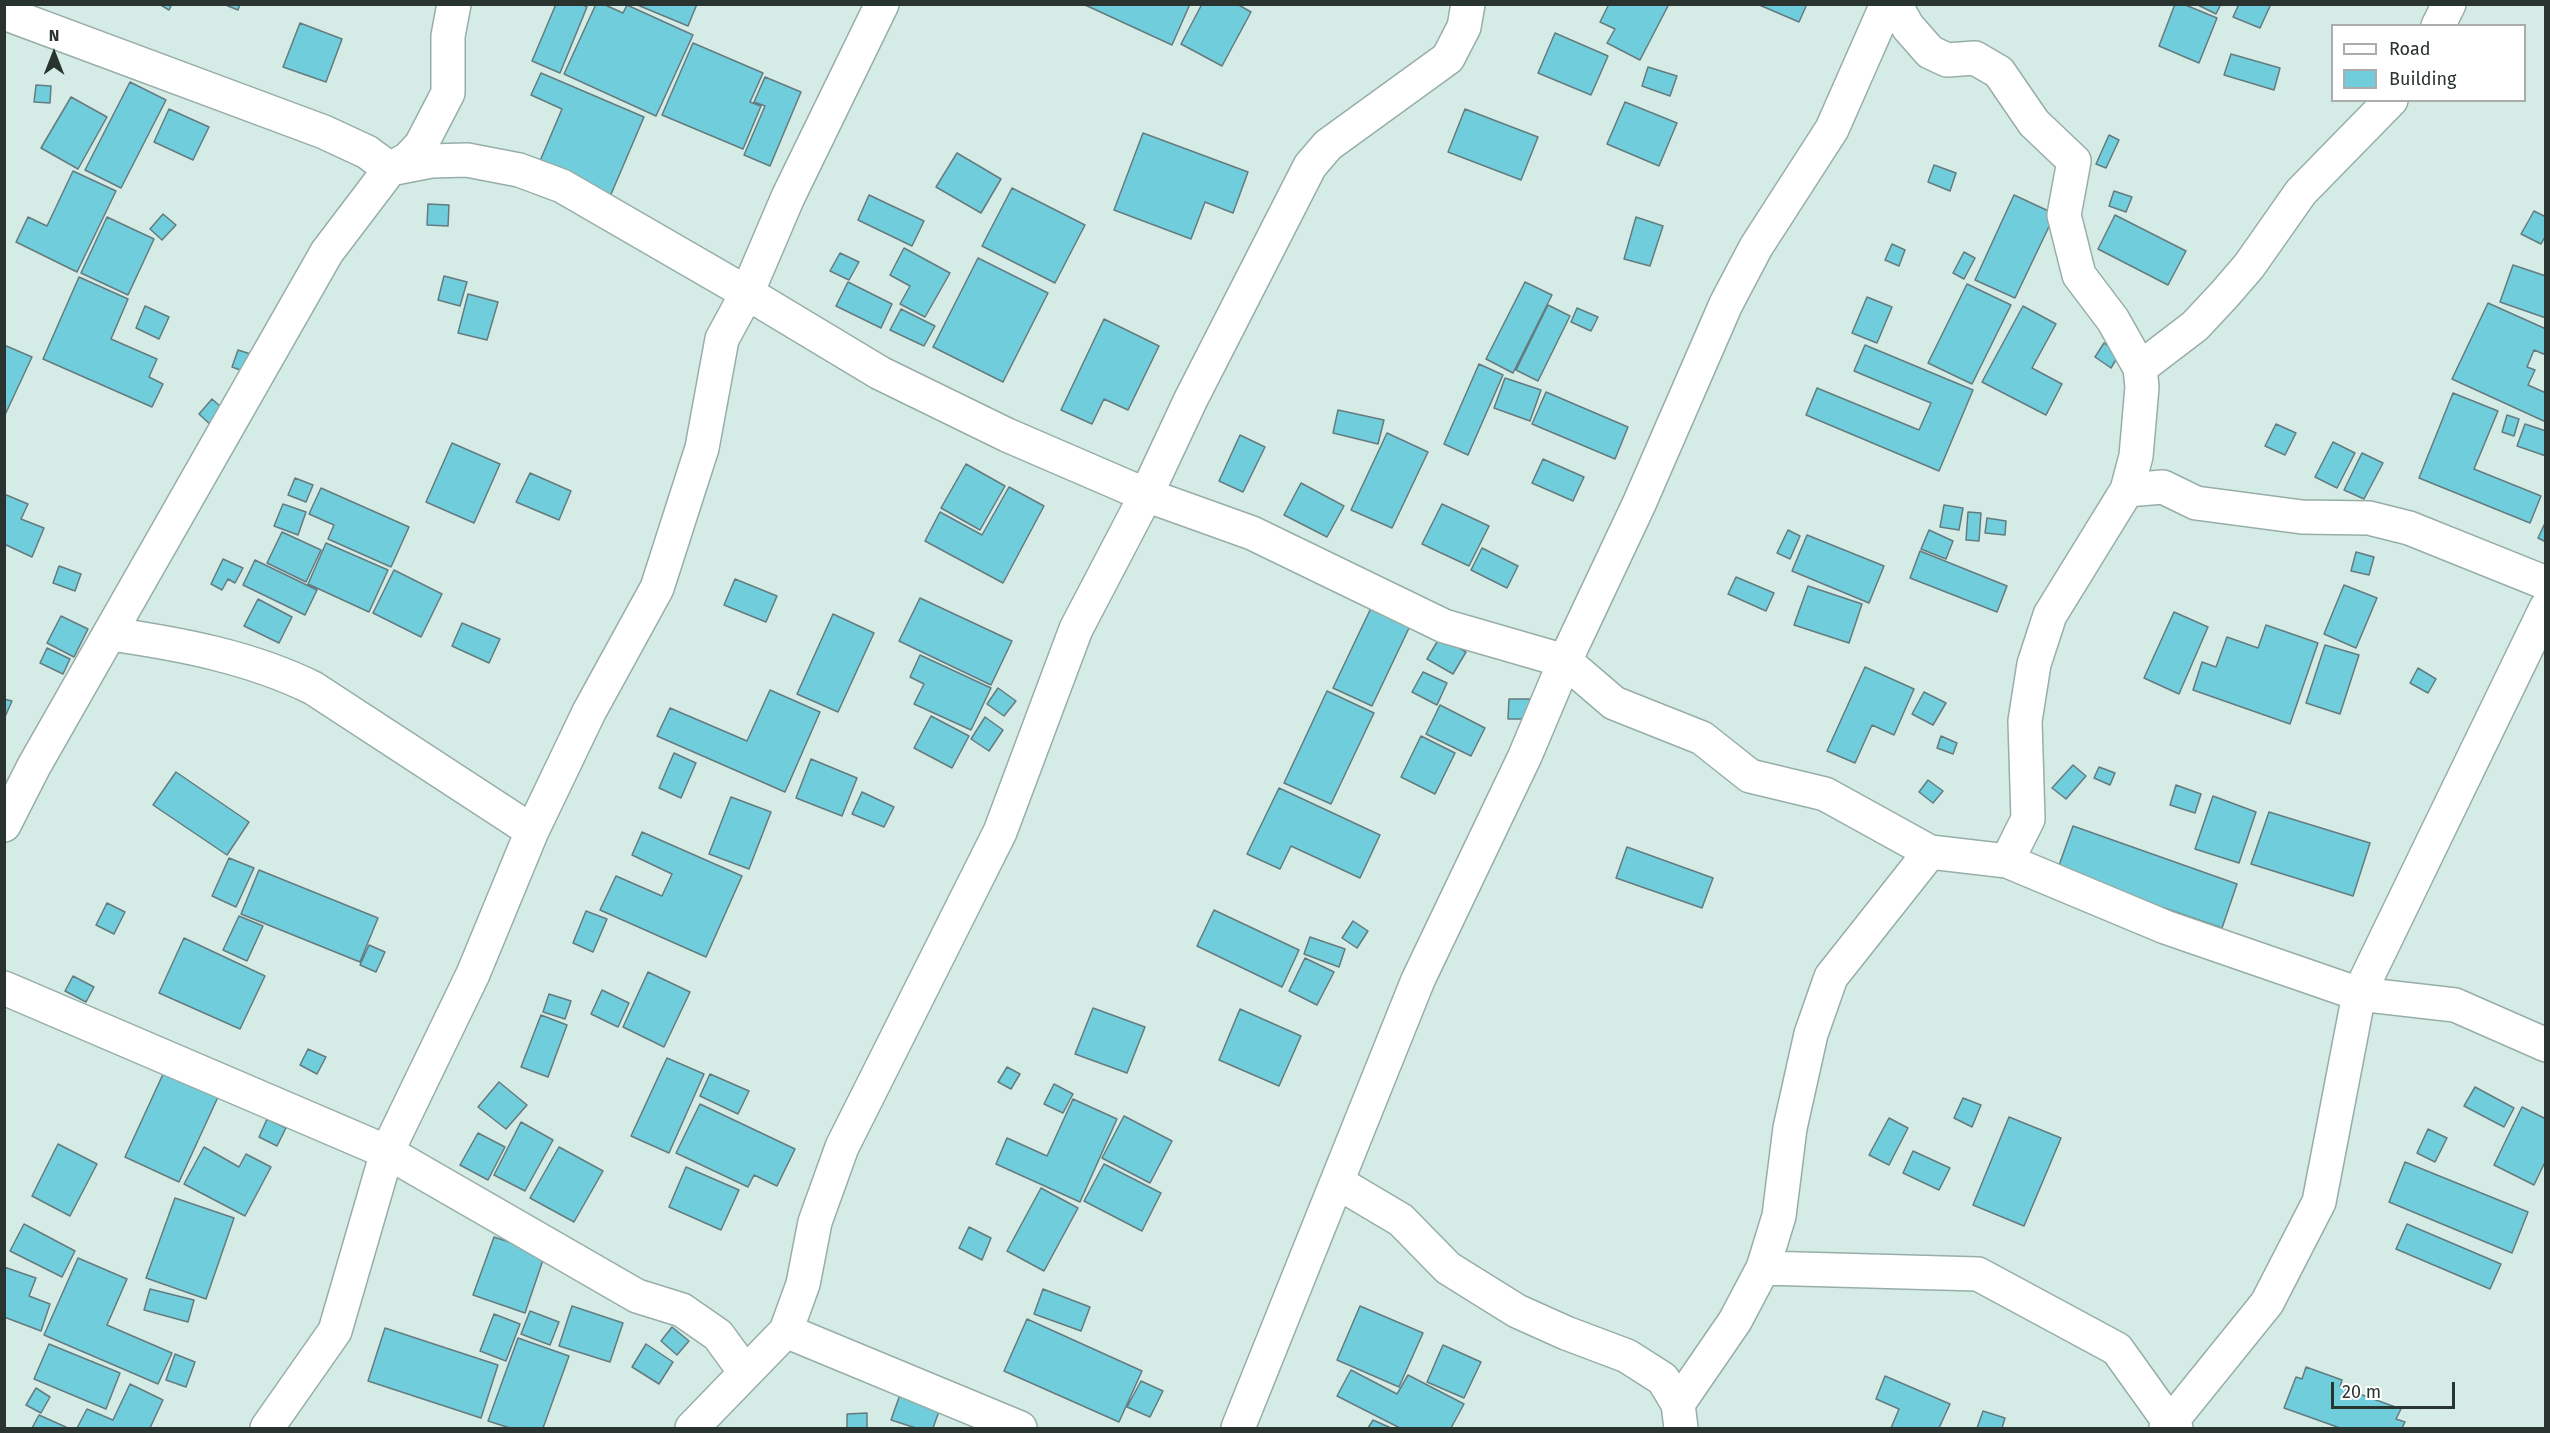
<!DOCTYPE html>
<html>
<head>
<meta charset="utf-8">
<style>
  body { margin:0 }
  #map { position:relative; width:2550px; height:1433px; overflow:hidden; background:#d5ece6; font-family:"Fira Sans",sans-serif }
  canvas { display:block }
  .frame { position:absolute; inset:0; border:6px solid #293330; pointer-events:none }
  .legend { position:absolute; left:2331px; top:24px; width:195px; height:78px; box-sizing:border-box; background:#fff; border:2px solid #a9adac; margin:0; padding:8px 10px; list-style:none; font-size:18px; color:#293330 }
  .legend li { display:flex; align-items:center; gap:12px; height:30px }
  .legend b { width:30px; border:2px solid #a9adac }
  .north { position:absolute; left:24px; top:24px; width:60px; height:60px; -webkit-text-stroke:4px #fff; paint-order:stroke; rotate:0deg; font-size:16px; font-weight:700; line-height:24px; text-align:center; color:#293330 }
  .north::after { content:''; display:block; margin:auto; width:21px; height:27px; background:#293330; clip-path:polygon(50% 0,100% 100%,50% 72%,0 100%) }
  .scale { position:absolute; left:2331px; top:1382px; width:124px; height:27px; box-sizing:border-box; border:3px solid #293330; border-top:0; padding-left:8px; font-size:18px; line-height:21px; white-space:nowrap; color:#293330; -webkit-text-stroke:4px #fff; paint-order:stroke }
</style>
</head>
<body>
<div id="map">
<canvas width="2550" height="1433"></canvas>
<div class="frame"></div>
<ul class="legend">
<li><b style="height:8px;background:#fff"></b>Road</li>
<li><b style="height:16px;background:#6fcddc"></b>Building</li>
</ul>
<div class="north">N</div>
<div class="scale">20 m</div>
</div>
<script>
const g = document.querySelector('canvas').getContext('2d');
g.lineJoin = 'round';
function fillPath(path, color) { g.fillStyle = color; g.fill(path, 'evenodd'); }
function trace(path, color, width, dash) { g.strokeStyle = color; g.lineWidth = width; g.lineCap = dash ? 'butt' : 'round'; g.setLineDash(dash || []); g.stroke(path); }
const building = new Path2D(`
  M159,4h13l-3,6z
  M223,4h17l-2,6z
  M556,4h25l6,3 -27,66 -28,-12z
  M596,4h7l20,9 4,-8 66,30 -37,81 -92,-42z
  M635,4h62l-9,22z
  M1083,4h107l-18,41z
  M1202,4h35l14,8 -29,54 -41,-22z
  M1609,4h60l-29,56 -33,-17 8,-14 -15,-7z
  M1757,4h50l-8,18z
  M2175,4h8l34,14 -18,45 -40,-17z
  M2196,4h25l-5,10z
  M2239,4h32l-11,24 -27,-11z
  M300,23l42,16 -16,43 -43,-15z
  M1555,33l53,23 -17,39 -53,-22z
  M693,43l70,30 -13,29 11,4 -18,43 -81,-34z
  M2231,54l49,14 -6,22 -50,-15z
  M1648,67l29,9 -7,20 -28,-10z
  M541,73l103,44 -35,82 -72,-31 25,-59 -31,-14z
  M765,77l36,15 -31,74 -26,-11 21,-49 -11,-4z
  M130,82l36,18 -45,88 -36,-18z
  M36,85l15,1 -1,17 -16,-1z
  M71,97l36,20 -29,52 -37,-21z
  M1625,102l52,21 -18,43 -52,-22z
  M169,109l40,18 -16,33 -39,-18z
  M1465,109l73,28 -17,43 -73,-28z
  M1143,133l105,39 -15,41 -28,-11 -14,37 -77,-29z
  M2109,135l10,5 -13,28 -10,-4z
  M957,153l44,26 -20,34 -45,-26z
  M1934,165l22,8 -6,18 -22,-9z
  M73,171l43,20 -39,81 -61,-30 12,-25 19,9z
  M1012,188l73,37 -30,58 -73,-37z
  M2114,191l18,6 -6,15 -17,-6z
  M869,195l55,26 -12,25 -54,-26z
  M2014,195l41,19 -40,84 -40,-18z
  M428,204l21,1 -1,21 -21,-1z
  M2534,211l12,6v18l-5,9 -20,-10z
  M163,214l13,11 -14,15 -12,-11z
  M2115,215l71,36 -18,34 -70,-36z
  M107,217l47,22 -26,56 -47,-22z
  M1636,217l27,9 -13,40 -26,-7z
  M1892,244l13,6 -6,16 -14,-6z
  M904,248l46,25 -25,44 -25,-13 10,-18 -20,-11z
  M1964,252l11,6 -11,21 -11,-6z
  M840,253l19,9 -10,18 -19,-9z
  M978,258l70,35 -45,89 -70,-35z
  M2513,265l33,11v42l-46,-16z
  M444,276l23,6 -7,24 -22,-6z
  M79,277l49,22 -17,40 46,20 -8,18 14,7 -11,23 -109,-48z
  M848,282l44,22 -11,24 -45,-22z
  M1525,282l27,13 -39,78 -27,-14z
  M1967,284l44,21 -39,79 -44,-21z
  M468,294l30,8 -11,38 -29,-7z
  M1867,297l25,10 -15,36 -25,-10z
  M2488,303l58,26v26l-12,-5 -7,17 8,3 -7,15 18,8v29l-94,-43z
  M1548,305l22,11 -32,65 -22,-11z
  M145,306l24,11 -10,22 -23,-11z
  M2023,306l33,18 -24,44 30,16 -16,31 -64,-33z
  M1577,308l21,9 -7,14 -20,-9z
  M901,309l34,17 -11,20 -34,-16z
  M1104,319l55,27 -31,64 -24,-11 -12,25 -31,-14z
  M2104,343l16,10 -9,15 -16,-11z
  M4,345l28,12 -28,60z
  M1865,345l108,45 -34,81 -133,-56 11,-27 102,42 12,-27 -77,-32z
  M238,350l22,7 -6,18 -22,-8z
  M1479,364l24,11 -35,80 -24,-11z
  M1505,378l36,12 -11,31 -36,-13z
  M1546,392l82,35 -13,32 -83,-35z
  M2453,393l45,18 -24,58 67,27 -11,27 -111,-45z
  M212,399l16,14 -14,15 -15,-14z
  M1338,410l46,10 -6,24 -45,-11z
  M2507,415l12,4 -5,17 -12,-4z
  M2276,424l20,9 -11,22 -20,-9z
  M2525,424l21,7v25l-29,-10z
  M1387,433l41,19 -36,76 -41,-18z
  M1240,435l25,12 -22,45 -24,-11z
  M2333,442l22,11 -18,35 -22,-11z
  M452,443l48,21 -26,59 -48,-21z
  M2362,453l21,10 -19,36 -20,-9z
  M1543,459l41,18 -11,24 -41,-18z
  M966,464l39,22 -25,44 -39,-22z
  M530,473l41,18 -12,29 -43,-18z
  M295,478l18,7 -7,17 -18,-7z
  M1301,483l43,23 -17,31 -43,-22z
  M1009,487l35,19 -41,77 -78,-42 15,-29 42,23z
  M321,488l88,39 -18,40 -63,-28 6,-14 -25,-11z
  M4,494l24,10 -7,15 23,9 -12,29 -28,-13z
  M283,504l23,8 -8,23 -24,-9z
  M1442,504l47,22 -20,40 -47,-22z
  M1944,505l19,3 -4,22 -19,-3z
  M1968,512l13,1 -2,28 -13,-1z
  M1987,518l19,3 -1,14 -20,-2z
  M2546,521v21l-8,-4z
  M1788,530l12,6 -10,23 -13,-6z
  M1929,530l24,11 -7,18 -25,-10z
  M282,532l39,18 -15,32 -39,-19z
  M1807,535l77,31 -15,37 -77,-32z
  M326,543l62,27 -19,42 -61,-28z
  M1482,548l36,18 -11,22 -36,-18z
  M1920,551l87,35 -10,26 -87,-34z
  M2356,552l18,5 -5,18 -18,-4z
  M223,559l20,9 -8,15 -7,-4 -6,11 -11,-6z
  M255,560l62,30 -12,25 -62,-30z
  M59,566l22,8 -6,17 -22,-8z
  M394,570l48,24 -21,43 -48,-24z
  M1736,577l38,16 -8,18 -38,-17z
  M735,579l42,17 -11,26 -42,-17z
  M2344,585l33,13 -21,50 -32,-14z
  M1808,586l54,18 -13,39 -55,-18z
  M920,598l92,43 -21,44 -92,-44z
  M258,599l34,18 -13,26 -35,-17z
  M1371,608l39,18 -38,80 -39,-18z
  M2174,612l34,15 -29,67 -35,-16z
  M833,614l41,19 -36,79 -41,-18z
  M61,616l27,13 -14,28 -27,-14z
  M462,623l38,16 -11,24 -37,-17z
  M2266,625l52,18 -28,81 -97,-34 9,-28 14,5 11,-30 31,11z
  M1440,637l26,15 -13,22 -26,-15z
  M2325,645l34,10 -19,59 -34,-11z
  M47,648l23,11 -7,15 -23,-11z
  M920,655l71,33 -20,42 -57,-26 10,-20 -14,-7z
  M1865,667l49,22 -20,46 -22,-10 -17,38 -28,-12z
  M2418,668l18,11 -8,14 -18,-10z
  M1423,672l24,11 -10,22 -25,-13z
  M998,688l18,13 -12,15 -17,-12z
  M770,690l50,22 -35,80 -128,-56 13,-28 77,33z
  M1327,691l47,22 -43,91 -47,-21z
  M1924,692l22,11 -13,22 -21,-11z
  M4,699l8,2 -8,18z
  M1509,699h22v20h-23z
  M1440,705l45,23 -14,28 -45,-22z
  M931,716l38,20 -17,32 -38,-20z
  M985,717l18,13 -14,21 -18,-12z
  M1421,736l34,17 -20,41 -34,-17z
  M1941,736l16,7 -4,11 -16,-6z
  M674,753l22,10 -15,35 -22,-10z
  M811,759l46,19 -15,38 -46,-18z
  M2073,765l13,11 -20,23 -14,-11z
  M2099,767l16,6 -5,12 -16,-7z
  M176,772l73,50 -22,33 -74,-50z
  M1928,780l15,11 -10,12 -14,-11z
  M2176,785l25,9 -6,19 -25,-8z
  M1279,788l101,47 -20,43 -69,-32 -11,23 -33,-15z
  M862,792l32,15 -10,20 -32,-13z
  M2213,796l43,16 -17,51 -44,-14z
  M731,797l40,15 -22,57 -40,-15z
  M2269,812l101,31 -17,53 -102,-32z
  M2073,826l164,58 -15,44 -165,-57z
  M642,832l100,44 -36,81 -106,-47 16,-34 46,20 10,-22 -40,-19z
  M1627,847l86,31 -11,30 -86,-30z
  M229,858l25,10 -18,39 -24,-11z
  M259,870l119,48 -18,44 -119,-48z
  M107,903l18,9 -11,22 -18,-9z
  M1214,910l85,40 -17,37 -85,-41z
  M586,911l21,8 -14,33 -20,-9z
  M239,916l24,10 -16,35 -24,-11z
  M1353,921l15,10 -11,17 -15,-10z
  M1310,937l35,12 -6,18 -35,-13z
  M184,938l81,38 -25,53 -81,-36z
  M369,945l16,7 -9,20 -16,-7z
  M1305,958l29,14 -17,33 -28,-14z
  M648,972l42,20 -26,55 -41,-20z
  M73,976l21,11 -8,15 -21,-11z
  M602,990l27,13 -11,24 -27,-13z
  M549,994l22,7 -6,18 -22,-7z
  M1093,1008l52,19 -18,46 -52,-19z
  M1240,1009l61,27 -22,50 -60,-26z
  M541,1015l26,10 -19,52 -27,-10z
  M308,1049l18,8 -9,17 -17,-9z
  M667,1058l37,16 -35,79 -38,-17z
  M1007,1067l13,7 -9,15 -13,-7z
  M164,1072l54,25 -39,85 -54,-25z
  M710,1074l39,17 -11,23 -38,-18z
  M499,1082l28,23 -21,24 -28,-22z
  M1054,1084l19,10 -10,19 -19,-9z
  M2475,1087l39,21 -10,19 -40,-21z
  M1963,1098l18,7 -9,22 -18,-9z
  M1073,1099l44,20 -37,83 -84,-38 11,-26 40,18z
  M700,1104l95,45 -18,37 -23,-11 -6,12 -72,-34z
  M2522,1107l24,12v41l-12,25 -40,-20z
  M1124,1116l48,25 -22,42 -48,-25z
  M2009,1117l52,21 -37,88 -51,-21z
  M1889,1118l19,10 -19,37 -20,-10z
  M267,1119l19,9 -9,18 -18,-9z
  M521,1122l32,18 -28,51 -31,-16z
  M2428,1129l19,9 -12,24 -18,-9z
  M478,1133l27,14 -17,33 -28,-15z
  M58,1144l39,20 -27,52 -38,-20z
  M204,1147l35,20 7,-13 25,13 -26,49 -61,-32z
  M559,1147l44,24 -29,51 -44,-24z
  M1913,1151l37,17 -11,22 -36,-17z
  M2405,1162l123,50 -16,41 -123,-51z
  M1104,1164l57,29 -19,38 -58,-30z
  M686,1167l53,23 -18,40 -52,-23z
  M1041,1188l37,20 -34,63 -37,-20z
  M175,1198l59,20 -28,81 -60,-21z
  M24,1224l51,27 -13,26 -52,-26z
  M2407,1224l94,40 -11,25 -94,-40z
  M969,1227l22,11 -9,22 -23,-12z
  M494,1237l51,17 -20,59 -52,-18z
  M78,1258l49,21 -20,46 65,28 -14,31 -114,-49z
  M4,1267l32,11 -7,18 21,8 -9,27 -37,-14z
  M150,1289l44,11 -6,22 -44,-12z
  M1043,1289l47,18 -9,24 -47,-17z
  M572,1306l51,17 -13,39 -51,-16z
  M1360,1306l63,27 -24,54 -62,-27z
  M530,1311l29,11 -9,23 -29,-11z
  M494,1314l26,10 -14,37 -26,-10z
  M1027,1319l115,52 -23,51 -115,-51z
  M672,1327l17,14 -12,14 -16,-14z
  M385,1328l113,37 -17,53 -113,-37z
  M518,1338l51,18 -26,72h-33l-22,-7z
  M49,1344l71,29 -14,36 -72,-30z
  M646,1344l27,18 -14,22 -27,-17z
  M1443,1345l38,17 -17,36 -37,-16z
  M175,1354l20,8 -9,25 -20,-7z
  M2306,1367l36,13 -2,7 61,22 -5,10 9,3 -3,6h-62l-56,-20 12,-31 6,2z
  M1351,1370l46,24 11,-19 56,29 -13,24h-51l-63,-32z
  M1885,1376l65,28 -11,24h-48l8,-19 -23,-10z
  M1141,1381l22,10 -13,26 -23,-10z
  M130,1384l33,16 -13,28h-73l10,-19 26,11z
  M36,1388l14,9 -9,16 -15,-8z
  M902,1389l40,14 -9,25h-17l-25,-8z
  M1983,1411l22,7 -3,10h-25z
  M867,1413v15h-20v-14z
  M39,1415l29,13h-36z
  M1373,1420l18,8h-23z`);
fillPath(building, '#6fcddc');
trace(building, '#657b7f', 1.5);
const street = new Path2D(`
  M1895,4l13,23 22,25 17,8 28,-2 24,14 35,51 40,38 -10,54 15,60 34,45 27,48
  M4,13l320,119 43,20 23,17 18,-10 13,-14 27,-52v-57l6,-32
  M2438,26l11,-22
  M2127,490l36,-3 33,16 106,14 67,1 40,10 137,55
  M111,634c69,10 139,23 202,54l219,143
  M4,825l30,-59 293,-514 63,-83 41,-8 36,-1 52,10 43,16 185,107 41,-96 94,-193
  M2007,861l21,-42 -3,-98 9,-57 16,-49 77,-125 9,-34 6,-69 -2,-19 55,-42 29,-31 25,-29 52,-74 90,-92
  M4,988l383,164 250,144 45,14 36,25 27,37
  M1337,1182l64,38 47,48 69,43 49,22 61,23 36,23 15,25 3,24
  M1763,1268l215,6 139,75 53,74 6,5
  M786,1331l234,97
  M1678,1404l57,-83 28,-53 16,-52 11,-88 21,-94 20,-57 99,-125
  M267,1428l68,-97 52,-179 86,-178 59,-143 57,-119 68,-124 45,-140 20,-109 25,-46 133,80 127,62 139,60 106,38 192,93 121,35 49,42 88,35 48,38 75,18 105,58 77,9 158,66 194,67 96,11 91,40
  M692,1428l94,-97 17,-47 12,-62 27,-75 158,-315 76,-203 70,-134 45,-96 119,-233 18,-21 120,-87 16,-31 4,-23
  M1238,1428l180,-448 107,-224 40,-95 74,-157 87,-200 30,-57 76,-118 55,-125
  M2166,1428l101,-125 52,-101 40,-208 187,-386`);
trace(street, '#97aea8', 36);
trace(street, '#fff', 33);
</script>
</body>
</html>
